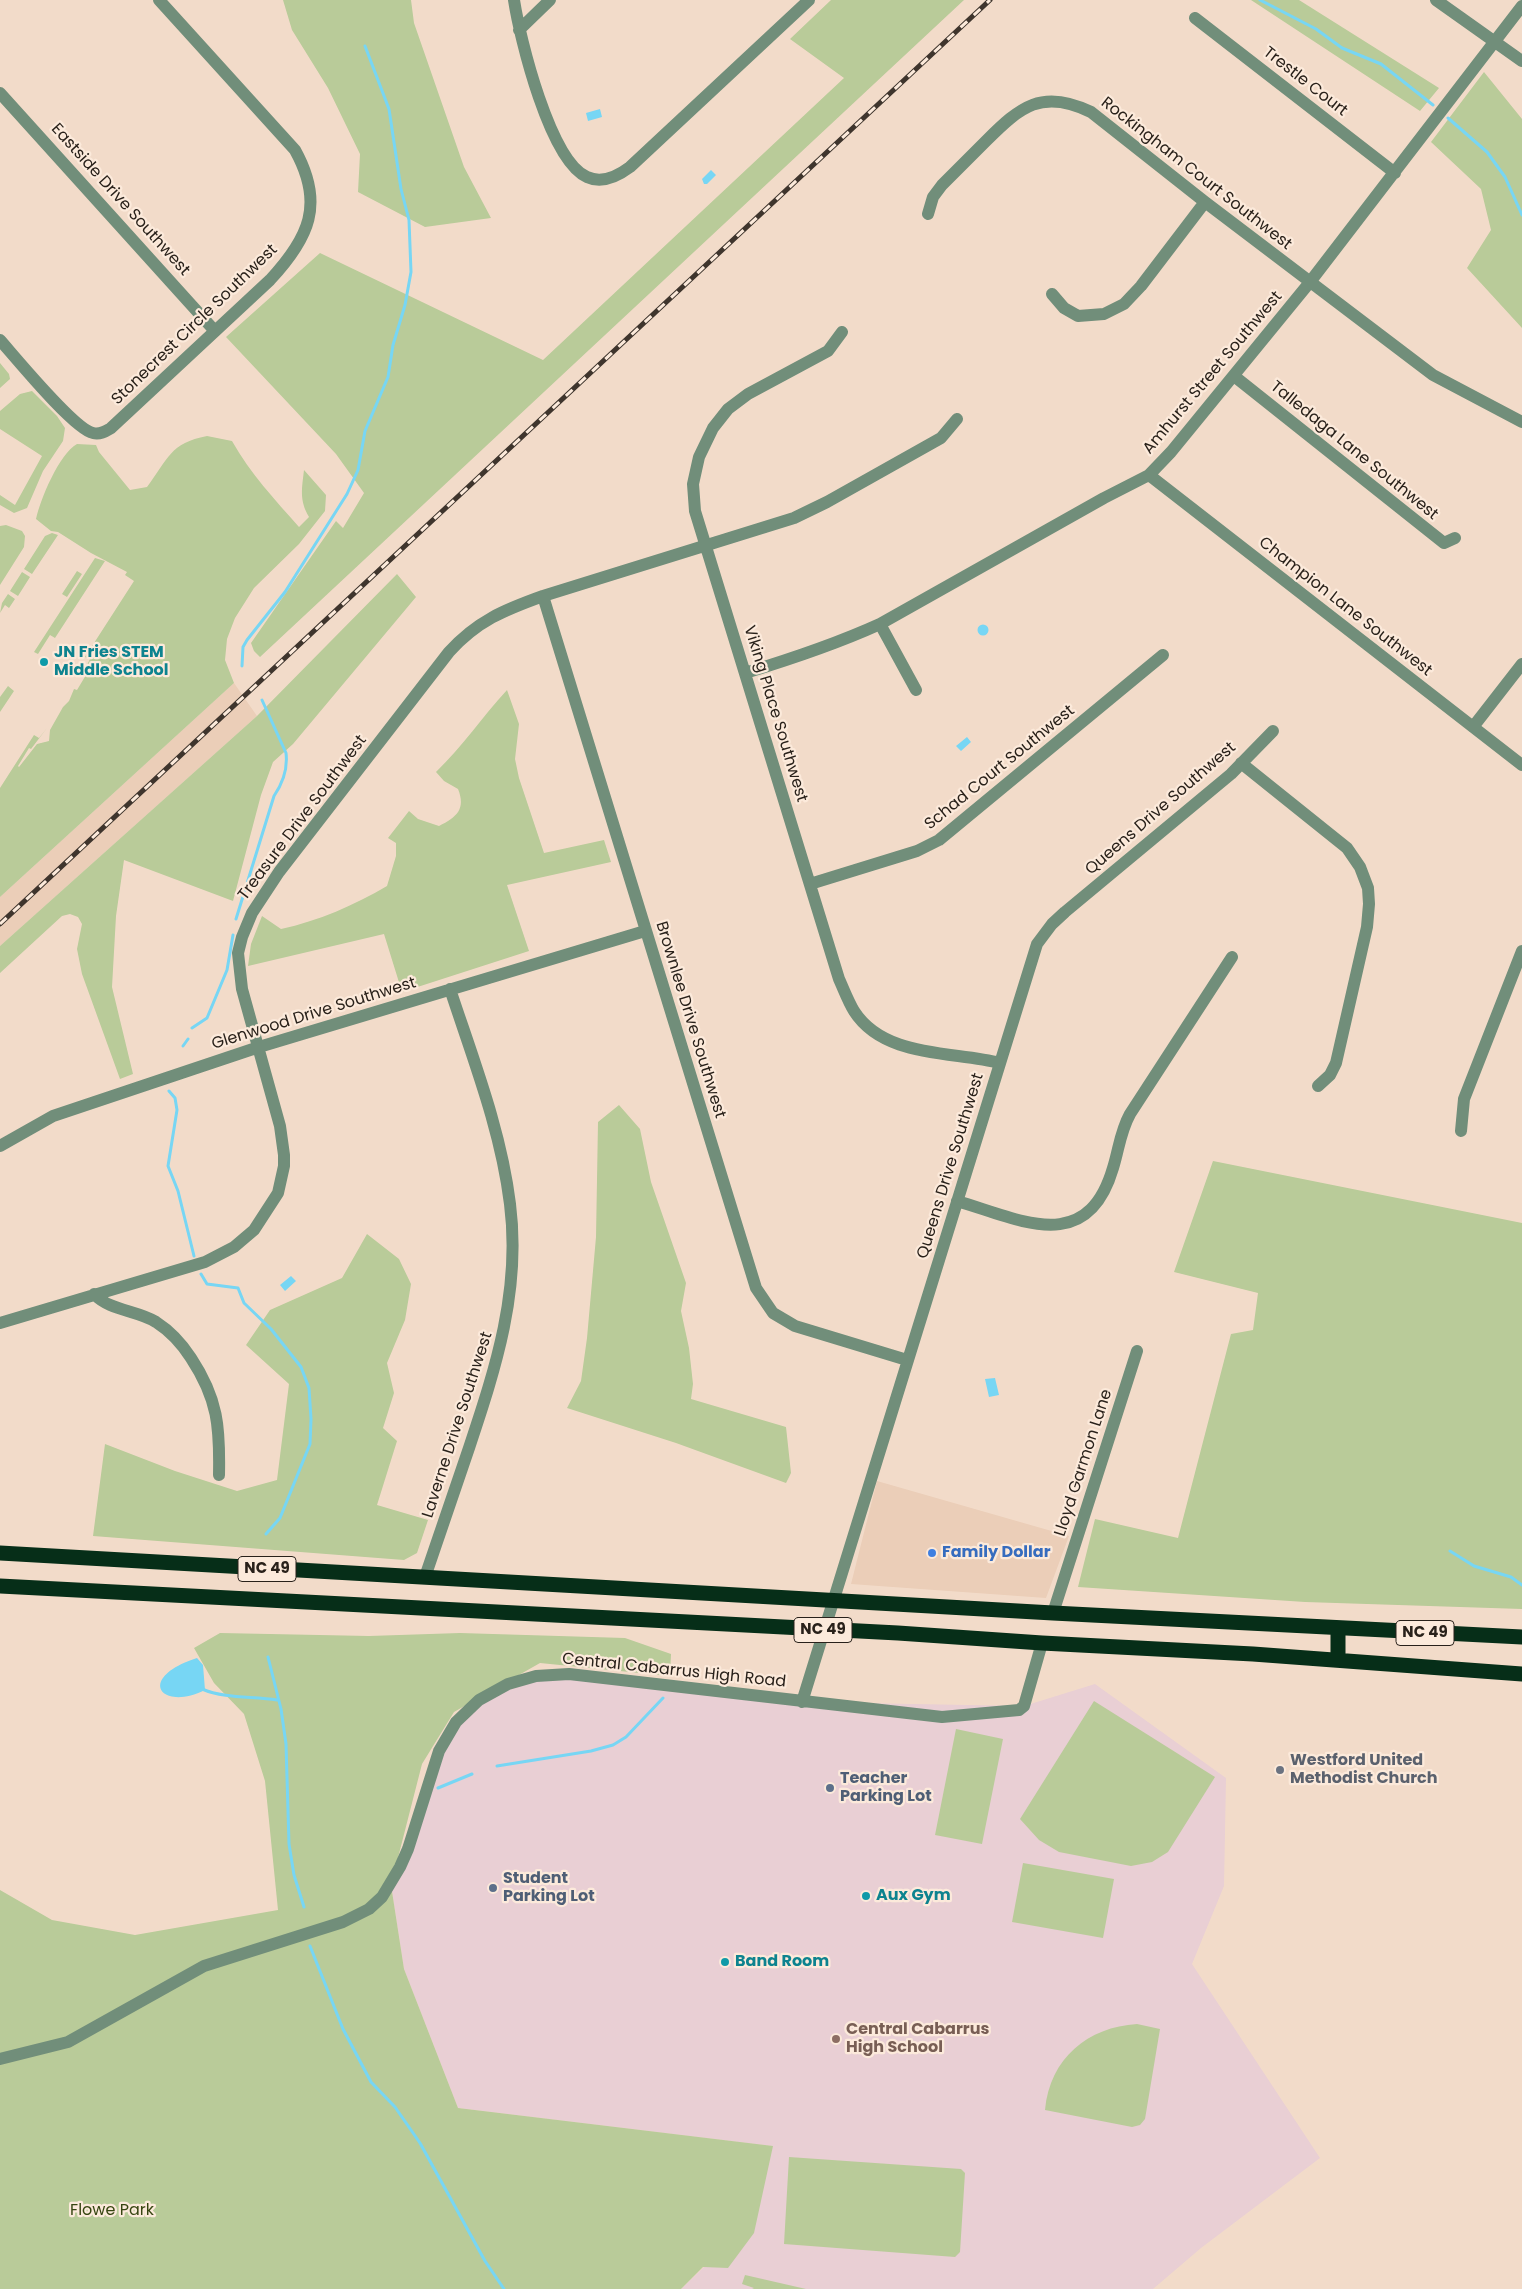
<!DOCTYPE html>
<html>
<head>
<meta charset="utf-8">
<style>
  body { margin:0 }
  canvas { display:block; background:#f2dbc9 }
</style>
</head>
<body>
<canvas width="1522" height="2289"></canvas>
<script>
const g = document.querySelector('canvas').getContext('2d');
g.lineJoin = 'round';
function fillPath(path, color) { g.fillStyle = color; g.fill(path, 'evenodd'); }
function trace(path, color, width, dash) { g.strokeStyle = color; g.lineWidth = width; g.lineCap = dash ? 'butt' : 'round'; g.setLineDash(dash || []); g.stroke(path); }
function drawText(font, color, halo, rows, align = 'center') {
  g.font = font + ' Poppins,sans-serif'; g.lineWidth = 4.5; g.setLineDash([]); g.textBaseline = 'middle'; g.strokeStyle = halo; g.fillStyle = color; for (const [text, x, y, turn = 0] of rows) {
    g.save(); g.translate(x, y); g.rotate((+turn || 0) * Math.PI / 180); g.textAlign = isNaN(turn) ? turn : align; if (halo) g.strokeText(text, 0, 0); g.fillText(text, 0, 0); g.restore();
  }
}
fillPath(new Path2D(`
  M234,683l23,33 -257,230v-49z
  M877,1481l192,55 -23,62 -195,-14z`), '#ebceb8');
fillPath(new Path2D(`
  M536,1676l266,26 222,4 71,-22 131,94 -2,108 -32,78 128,194 -119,90 -48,41h-472l23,-22 68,-121 -314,-38 -54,-139 -13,-84 48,-134 29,-41z`), '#e9cfd4');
fillPath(new Path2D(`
  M283,0h128l3,23 50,144 27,51 -66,9 -67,-35 2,-38 -32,-66 -36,-58z
  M831,0h133l-704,657 -6,-6 -3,-8 85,-122 7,7 21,-35 -28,-39 -110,-117 94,-84 223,107 301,-282 -54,-39z
  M1251,0h48l140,88 -19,23z
  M1484,72l38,47v209l-55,-60 24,-38 -10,-41 -50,-47z
  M0,363l9,11 1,5 -10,9z
  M32,391l25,25 8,12 -2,13 -20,30 -16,37 -13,5 -14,-8v-10l15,10 27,-49 -42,-27v-18l20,-17z
  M207,436l25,5c18,32 43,59 67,86l10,-10c-10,-17 -7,-29 -5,-47l22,25 -1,16 -26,33 -45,44 -19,30 -8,21 -2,21 9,23 -234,214v-109l34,-53 5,3 8,-10 -16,21 -2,-1 -11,18 1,1 18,-23 12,-3 1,-11 13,-23 6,-6 5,-12 3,1 9,-15 8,-4 -7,-6 3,-6 -5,-2 49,-76 -9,-6 2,-3 -36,-19 -33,-21 -7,-1 -15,-12c4,-19 23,-65 41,-75l19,1 3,7 31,38 17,-3c21,-28 23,-44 60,-51z
  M6,525l16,6 3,5 -1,11 -24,38v-59z
  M52,533l6,2 -26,39 -8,-5 21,-33z
  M95,558l10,3 -50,77 -5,-3 -12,19 -4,-2z
  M77,571l5,3 -15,23 -5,-3z
  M22,572l8,5 -12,19 -8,-5z
  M397,574l19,23 -123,147 -20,18 -12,33 -28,106 -109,-41 -8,56 -4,71 21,87 -13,5 -38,-105 -5,-25 5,-25 -4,-7 -8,-3 -8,2 -62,57v-27l257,-230z
  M8,594l7,5 -6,9 -4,-3 -5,8 2,-10z
  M8,686l6,5 -14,21v-15z
  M507,690l12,34 -4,35 4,19 25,75 60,-13 7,22 -104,23 22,66 -127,41 -18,-58 -136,32 3,-22 11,-28 19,13c37,-8 74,-24 106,-43l9,-30v-13l-8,-5 21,-27 9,8 21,7c18,-9 27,-17 19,-37l-14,-8 -8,-9c27,-26 46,-55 71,-82z
  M619,1105l21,24 11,53 35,101 -5,28 8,37 4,36 -2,15 95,28 5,46 -5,10 -110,-40 -109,-35 14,-27 6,-43 9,-101 2,-115z
  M1213,1161l309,62v386l-217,-7 -227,-15 17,-68 83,19 53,-204 22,-4 5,-37 -84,-21z
  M367,1234l32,25 12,25 -6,36 -18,43 7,30 -11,35 14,13 -20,64 51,15 -11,33 -13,7 -311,-24 12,-92 70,27 62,20 40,-11 12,-96 -43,-39 24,-35 72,-32z
  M220,1633l149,3 91,-3 165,5 46,16 -1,22 -130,-13 -86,49 -32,52 -31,121 13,84 54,139 315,38 -19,87 -26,35 -25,-1 -22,22h-681v-399l52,30 83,15 143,-25 -13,-129 -21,-67 -30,-31 -20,-35z
  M1094,1701l121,76 -47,75 -16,10 -21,4 -72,-14 -20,-12 -19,-21z
  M956,1729l47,10 -21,105 -47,-9z
  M1023,1863l91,16 -11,59 -91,-16z
  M1137,2024l23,5 -15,90 -5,6 -8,2 -87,-17c5,-52 43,-83 92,-86z
  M789,2157l172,12 4,4 -5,79 -5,5 -171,-13z
  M745,2275l61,14h-54l2,-1 -12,-4z`), '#b9cb99');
fillPath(new Path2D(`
  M600,109l2,8 -14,4 -2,-8z
  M711,170l5,5 -9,9h-3l-2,-5z
  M977.5 630a5.5 5.5 0 1 1 11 0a5.5 5.5 0 1 1-11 0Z
  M967,737l4,5 -10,9 -5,-5z
  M291,1276l5,5 -11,10 -5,-6z
  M995,1378l4,17 -10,2 -4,-18z
  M197,1658l6,7 2,25c-44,22 -70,-12 -8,-32z`), '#77d6f4');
trace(new Path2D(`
  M1260,0l56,29 26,19 39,16 52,41
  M1448,118l39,34 18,25 17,38
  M242,666l1,-19 4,-7 38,-48 62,-98 11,-24 7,-39 23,-54 5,-32 12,-40 6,-33 -2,-52 -8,-31 -12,-80 -24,-63
  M236,919l38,-123c9,-13 14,-26 12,-43l-24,-53
  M192,1028l15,-10 20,-48 6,-35
  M183,1046l5,-7
  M169,1091l6,7 2,12 -9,56 10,25 16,65
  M201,1274l6,10 31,4 6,15 27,26 30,38 8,21 2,31 -1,25 -30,74 -14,16
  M1450,1551l24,15 37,11 11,8
  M268,1657l13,52 5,35 3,100 5,31 10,32
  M202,1689c23,10 51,7 75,11
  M497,1766l94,-15 22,-6 13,-8 37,-39
  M438,1788l34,-14
  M310,1946l33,83 28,53 24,25 25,36 65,118 19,28`), '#77d6f4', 3);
trace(new Path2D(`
  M514,0c6,39 36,161 73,177 15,7 31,-1 43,-10l179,-167
  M1436,0l86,61
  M1195,18l200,155
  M519,30l31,-30
  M0,93l214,237
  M928,214l5,-17 9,-12c15,-15 29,-29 44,-44 34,-34 56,-53 105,-29l114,90 228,173 89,47
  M1052,294l12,14 14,8 26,-2 20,-10 17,-18 64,-84
  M842,332l-14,19 -80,43 -20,15 -15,19 -14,29 -6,27 2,27 144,468c5,11 9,22 15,32 30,47 98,40 146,52
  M0,340c16,18 74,89 93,93 7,2 13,-2 18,-5l159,-148c39,-42 55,-76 25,-130l-136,-150
  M1234,376l210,167 11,-5
  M1149,475l373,290
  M543,596l213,692 17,25 22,13 112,34
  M880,624l36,66
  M745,673c46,-14 91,-29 135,-49l224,-126 45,-23 22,-23 139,-170 212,-276
  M1473,727l49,-63
  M1241,763l106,85 13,19 8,21 1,16 -2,23 -31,136 -6,12 -12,11
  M810,884l107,-33 22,-11 224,-185
  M1461,1131l3,-32 58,-148
  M0,1146l53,-30 206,-69 386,-116
  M957,1201c62,18 130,56 156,-33 6,-19 7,-36 17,-54l102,-157
  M94,1294c16,17 42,16 62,28 14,9 26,22 35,36 27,41 29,69 28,117
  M0,1323l205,-61 29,-15 20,-17 24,-37 6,-27v-11l-4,-29 -38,-137 -4,-36 4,-16 10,-24 27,-41 170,-220c28,-31 55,-42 94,-56l251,-78 33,-16 114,-64 16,-19
  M425,1577c15,-43 29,-86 44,-129 27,-81 52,-158 41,-244 -9,-74 -37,-145 -60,-215
  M1053,1613l84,-262
  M802,1702l235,-758 15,-20 13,-12 166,-138 42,-43
  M0,2059l68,-17 136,-76 139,-44 26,-13 13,-12 18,-30 8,-18 31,-98 17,-29 23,-22 29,-16 28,-8 33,-2 373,43 77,-7 5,-4 18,-63`), '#718e7a', 12);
trace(new Path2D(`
  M0,1553l1053,60 469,24
  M0,1586l898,47 144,10 211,11 269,20
  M1338,1628v32`), '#062e18', 15);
const rail = new Path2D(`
  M0,924l990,-924`);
trace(rail, '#3f352d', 5);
trace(rail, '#fceadb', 3, [9]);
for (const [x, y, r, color] of [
  [44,662,5,"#0f9aa8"],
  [932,1553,5,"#3f7fe0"],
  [1280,1770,5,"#6b7280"],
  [830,1788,5,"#5c6f8a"],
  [493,1888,5,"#5c6f8a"],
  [866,1896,5,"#0f9aa8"],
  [725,1962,5,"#0f9aa8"],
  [836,2039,5,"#8d6e63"]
]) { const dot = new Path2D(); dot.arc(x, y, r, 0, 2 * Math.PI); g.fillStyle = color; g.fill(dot); trace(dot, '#fceadb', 2); }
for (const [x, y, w] of [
  [267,1569,58],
  [823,1630,58],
  [1425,1633,58]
]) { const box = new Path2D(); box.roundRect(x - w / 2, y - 12.5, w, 25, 4); g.fillStyle = '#fceadb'; g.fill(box); trace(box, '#29211a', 1); }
drawText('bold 15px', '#29211a', null, [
  ["NC 49",267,1569],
  ["NC 49",823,1630],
  ["NC 49",1425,1633]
]);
drawText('16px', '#29211a', '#fceadb', [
  ["Trestle Court",1305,82,38],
  ["Rockingham Court Southwest",1196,174,38],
  ["Eastside Drive Southwest",120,200,48],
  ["Stonecrest Circle Southwest",195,325,-44],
  ["Amhurst Street Southwest",1213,373,-50],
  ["Talledaga Lane Southwest",1354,451,39],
  ["Champion Lane Southwest",1345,607,38],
  ["Viking Place Southwest",775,714,73],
  ["Schad Court Southwest",1000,768,-39],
  ["Queens Drive Southwest",1161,809,-41],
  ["Treasure Drive Southwest",303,818,-53],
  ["Glenwood Drive Southwest",314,1014,-17],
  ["Brownlee Drive Southwest",690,1020,73],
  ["Queens Drive Southwest",951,1166,-73],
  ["Laverne Drive Southwest",458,1425,-72],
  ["Lloyd Garmon Lane",1084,1463,-72],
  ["Central Cabarrus High Road",674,1671,6]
]);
drawText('bold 16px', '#0d838f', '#fceadb', [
  ["JN Fries STEM",54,653],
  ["Middle School",54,671],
  ["Aux Gym",876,1896],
  ["Band Room",735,1962]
], 'left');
drawText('bold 16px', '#366cbe', '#fceadb', [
  ["Family Dollar",942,1553]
], 'left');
drawText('bold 16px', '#5b616d', '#fceadb', [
  ["Westford United",1290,1761],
  ["Methodist Church",1290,1779]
], 'left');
drawText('bold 16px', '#4e5e75', '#fceadb', [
  ["Teacher",840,1779],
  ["Parking Lot",840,1797],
  ["Student",503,1879],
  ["Parking Lot",503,1897]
], 'left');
drawText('bold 16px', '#785e54', '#fceadb', [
  ["Central Cabarrus",846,2030],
  ["High School",846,2048]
], 'left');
drawText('16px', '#364510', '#fceadb', [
  ["Flowe Park",112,2211]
]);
</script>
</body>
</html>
